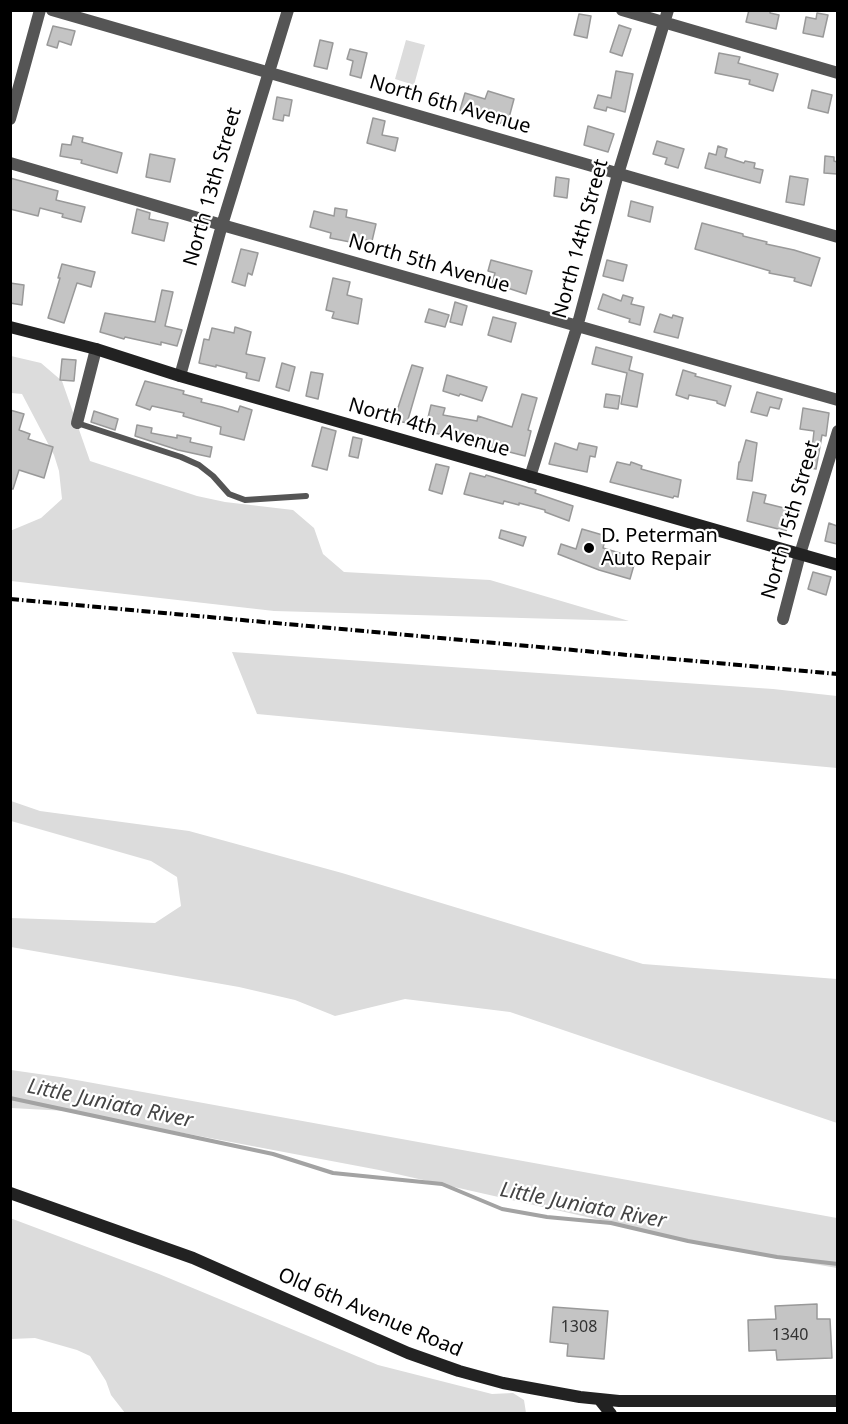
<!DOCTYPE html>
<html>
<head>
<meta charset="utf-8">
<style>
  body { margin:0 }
  #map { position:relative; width:848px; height:1424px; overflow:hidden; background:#fff; font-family:"Noto Sans",sans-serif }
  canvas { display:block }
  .frame { position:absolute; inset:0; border:12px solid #000; pointer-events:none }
</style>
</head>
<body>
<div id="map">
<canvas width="848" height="1424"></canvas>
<div class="frame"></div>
</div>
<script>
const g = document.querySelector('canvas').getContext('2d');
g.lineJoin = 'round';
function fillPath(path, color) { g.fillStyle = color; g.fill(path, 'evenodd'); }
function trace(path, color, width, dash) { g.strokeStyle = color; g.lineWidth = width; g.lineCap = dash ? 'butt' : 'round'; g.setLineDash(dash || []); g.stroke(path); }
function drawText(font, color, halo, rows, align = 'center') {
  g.font = font + ' "Noto Sans",sans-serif'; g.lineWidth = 4.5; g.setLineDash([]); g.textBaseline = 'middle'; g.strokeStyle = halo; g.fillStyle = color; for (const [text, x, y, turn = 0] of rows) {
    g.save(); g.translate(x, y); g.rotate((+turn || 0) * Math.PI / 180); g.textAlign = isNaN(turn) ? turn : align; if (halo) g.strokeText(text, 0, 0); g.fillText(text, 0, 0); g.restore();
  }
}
fillPath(new Path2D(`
  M406,40l19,5 -11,40 -19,-6z
  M11,356l30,7 21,18 28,80 107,35 28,6 68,8 21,18 9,26 21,18 146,8 139,41 -355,-10 -263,-30 -1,-50 31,-13 21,-19 -3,-28 -5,-16 -32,-61 -11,-1z
  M232,652l541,37 64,7v72l-580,-54z
  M11,801l29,10 149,20 153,42 301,91 194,15v144l-327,-111 -105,-13 -70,17 -40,-16 -56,-13 -228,-40v-29l144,5 26,-17 -4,-29 -26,-16 -140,-40z
  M11,1070l49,7 777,141v50l-104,-18 -354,-80 -312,-59 -56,-3z
  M10,1218l149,56 219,91 114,29 21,-1 11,7 2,13h-401l-14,-18 -5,-14 -16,-25 -13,-6 -42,-12 -24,1z`), '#dcdcdc');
trace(new Path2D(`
  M10,1098l263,56 60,19 109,11 60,25 45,8 64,6 77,18 89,16 61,7`), '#a3a3a3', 4);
const building = new Path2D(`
  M749,10h21v3l9,2 -3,14 -30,-7z
  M817,13l11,2 -5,22 -20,-4 3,-16 10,2z
  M579,14l12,2 -4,22 -13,-3z
  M619,25l12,4 -9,27 -12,-4z
  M53,26l22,5 -4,14 -12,-4 -2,7 -10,-3z
  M320,40l13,3 -6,26 -13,-3z
  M350,49l17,4 -6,25 -11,-3 3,-14 -6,-2z
  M719,53l21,4 -2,6 40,11 -5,17 -24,-7 1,-4 -35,-7z
  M616,71l17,3 -8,38 -18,-5 -1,4 -12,-3 4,-13 13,3z
  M812,90l20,5 -4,18 -20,-5z
  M488,91l26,8 -7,26 -47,-15 5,-17 20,6z
  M277,97l15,3 -3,16 -5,-1 -1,6 -10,-2z
  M373,118l12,3 -3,14 16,3 -3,13 -28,-8z
  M588,126l26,8 -6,18 -24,-7z
  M73,136l10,2 -1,4 40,11 -5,20 -36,-10 1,-3 -22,-4 2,-12 9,1z
  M657,141l27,8 -6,19 -13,-4 2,-6 -14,-4z
  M718,146l9,3 -2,8 19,6 1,-2 10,2 -1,5 9,2 -3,13 -55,-15 4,-15 7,2z
  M150,154l25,5 -5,23 -24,-5z
  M825,156l9,1v4l3,1v12l-13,-1z
  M790,176l18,3 -4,26 -18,-3z
  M556,177l13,2 -2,19 -13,-2z
  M10,178l48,13 -2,9 29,7 -4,15 -19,-5 1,-3 -23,-6 -2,8 -28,-7z
  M631,201l22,6 -3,15 -22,-6z
  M335,208l12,2 -1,7 30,7 -4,17 -11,-2 -1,5 -30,-6 1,-5 -21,-6 4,-16 20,5z
  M137,209l13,4 -1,6 19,4 -4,18 -32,-8z
  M702,223l41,11v2l24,6 -1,2 28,6 26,8 -9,28 -17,-5 1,-3 -26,-5 1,-2 -75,-22z
  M241,249l17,4 -6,22 -4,-2 -3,13 -13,-4z
  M491,260l41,11 -6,23 -34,-11 3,-10 -7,-2z
  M607,260l20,5 -4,16 -20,-5z
  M62,264l33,8 -4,15 -14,-4 -13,40 -16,-5 12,-40h-2z
  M333,278l17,4 -3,13 15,4 -4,25 -26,-6 2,-6 -8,-2z
  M10,283l14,2 -2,20 -12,-2z
  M162,290l11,2 -8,34 17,4 -5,16 -16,-4v3l-36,-8 -1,2 -24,-7 5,-19 50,9z
  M603,294l18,7 2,-6 10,3 -2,6 13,3 -4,18 -11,-3 1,-3 -32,-10z
  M455,302l12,4 -5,19 -12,-3z
  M429,309l20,6 -4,12 -20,-5z
  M660,314l12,4 1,-3 10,3 -5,20 -24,-6z
  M493,317l23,6 -5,19 -23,-7z
  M235,327l16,5 -5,22 19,4 -6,23 -13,-3 1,-5 -31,-8v2l-17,-4 5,-24 5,1 3,-12 22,5z
  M596,347l36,10 -3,13 14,4 -6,33 -16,-3 6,-31 -35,-9z
  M62,359l14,1 -2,21 -14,-1z
  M282,363l13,4 -6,24 -13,-4z
  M412,365l11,3 -16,55 -13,-3z
  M683,370l13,4 -1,2 36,10 -6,20 -8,-3v-2l-28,-6 -1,4 -12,-4z
  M311,372l12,2 -5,25 -12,-3z
  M447,375l40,12 -5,14 -22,-7 -1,2 -16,-5z
  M145,381l39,10 -1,3 19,5 -1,3 21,5 16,5 2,-6 12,4 -8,30 -24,-6 1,-7 -38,-11 1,-3 -32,-7 -2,4 -14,-5z
  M757,392l25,7 -3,10 -9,-2 -3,9 -16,-4z
  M522,394l15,4 -9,32 3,1 -6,25 -94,-24 1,-4 -6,-2 5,-21 14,3 -2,7 34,6 1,-5 34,11z
  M606,394l14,2 -2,13 -14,-2z
  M803,408l26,5 -3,23 -4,-1 -6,34 -11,-2 3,-19 4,1 2,-18 -14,-2z
  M10,410l14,4 -5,16 11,4 -2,5 25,8 -9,31 -25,-8 -6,19h-3z
  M94,411l24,8 -3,11 -24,-8z
  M137,425l15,3 -1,5 26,5v-3l14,3 -1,4 22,5 -2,10 -32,-7 -43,-14z
  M322,427l14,4 -9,39 -15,-4z
  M353,437l9,2 -4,19 -9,-2z
  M746,440l11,3 -5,38 -15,-2 2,-17h1z
  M555,443l22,7 2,-7 18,4 -2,10 -5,-1 -3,16 -38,-8z
  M617,462l13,3 1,-3 11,4 -1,3 40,11 -3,17 -4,-1 -1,2 -63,-16z
  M436,464l13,3 -7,27 -13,-4z
  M470,473l15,4 1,-2 50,15 -1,3 38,13 -4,15 -24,-9v-2l-26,-7v2l-15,-4 -1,3 -39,-10z
  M753,492l13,3 -2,8 28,7 -6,21 -39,-10z
  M829,523l8,3v18l-12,-3z
  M582,529l24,7 -3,12 33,10 -6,21 -31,-9 -41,-16 3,-10 15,5z
  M501,530l25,7 -3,9 -24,-8z
  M813,572l18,5 -5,18 -18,-6z
  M817,1304v15h13l2,39 -55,2 -1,-10 -27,1 -1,-31 28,-1 -1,-13z
  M553,1307l55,4 -4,48 -37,-3 1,-12 -18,-2z`);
fillPath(building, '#c4c4c4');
trace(building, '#999', 1.5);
trace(new Path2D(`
  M77,423l104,34 18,8 14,11 16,18 16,6 61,-4`), '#555', 6);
trace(new Path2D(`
  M52,10l786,227
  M622,10l216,63
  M10,119l30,-109
  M10,163l212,62 616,175
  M180,376l42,-151 66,-215
  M77,423l19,-74
  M530,477l47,-150 41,-153 50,-164
  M783,619l17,-65 38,-123`), '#555', 12);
trace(new Path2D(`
  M10,327l86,22 84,27 658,189
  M10,1193l183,65 215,95 51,18 44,12 77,14 39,4h219
  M599,1399l12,15`), '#222', 12);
trace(new Path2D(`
  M10,599l828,75`), '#000', 4, [9, 3, 1.5, 3]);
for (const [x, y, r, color] of [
  [589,548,6,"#000"]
]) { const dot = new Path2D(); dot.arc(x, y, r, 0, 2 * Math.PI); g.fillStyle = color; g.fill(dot); trace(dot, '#fff', 2); }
drawText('16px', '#313131', null, [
  ["1308",579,1327],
  ["1340",790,1335]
]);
drawText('20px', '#000', '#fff', [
  ["North 6th Avenue",450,105,16],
  ["North 13th Street",213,187,-74],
  ["North 14th Street",581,239,-75],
  ["North 5th Avenue",429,264,16],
  ["North 4th Avenue",429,428,16],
  ["North 15th Street",791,520,-74],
  ["Old 6th Avenue Road",370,1313,23]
]);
drawText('20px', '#000', '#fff', [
  ["D. Peterman",601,536],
  ["Auto Repair",601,559]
], 'left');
drawText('italic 21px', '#444', '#fff', [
  ["Little Juniata River",110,1104,12],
  ["Little Juniata River",583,1206,11]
]);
</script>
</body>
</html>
